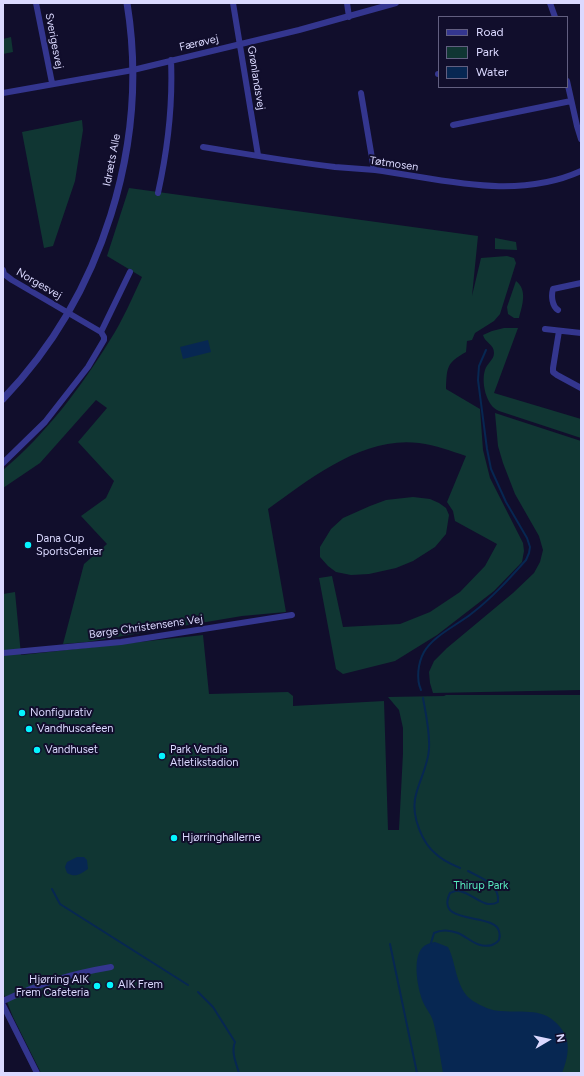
<!DOCTYPE html>
<html>
<head>
<meta charset="utf-8">
<style>
  body { margin:0 }
  #map { position:relative; width:584px; height:1076px; overflow:hidden; background:#110e2c; font-family:Figtree,sans-serif }
  canvas { display:block }
  .frame { position:absolute; inset:0; border:4px solid #dbd9ff; pointer-events:none }
  .legend { position:absolute; left:438px; top:16px; width:130px; height:72px; box-sizing:border-box; background:#110e2c; border:1px solid #625f80; margin:0; padding:5px 7px; list-style:none; font-size:12px; color:#dbd9ff }
  .legend li { display:flex; align-items:center; gap:8px; height:20px }
  .legend b { width:20px; border:1px solid #625f80 }
  .north { position:absolute; left:528px; top:1020px; width:40px; height:40px; -webkit-text-stroke:3px #110e2c; paint-order:stroke; rotate:81deg; font-size:11px; font-weight:700; line-height:16px; text-align:center; color:#dbd9ff }
  .north::after { content:''; display:block; margin:auto; width:14px; height:18px; background:#dbd9ff; clip-path:polygon(50% 0,100% 100%,50% 72%,0 100%) }
</style>
</head>
<body>
<div id="map">
<canvas width="584" height="1076"></canvas>
<div class="frame"></div>
<ul class="legend">
<li><b style="height:5px;background:#34368f"></b>Road</li>
<li><b style="height:11px;background:#103633"></b>Park</li>
<li><b style="height:11px;background:#072752"></b>Water</li>
</ul>
<div class="north">N</div>
</div>
<script>
const g = document.querySelector('canvas').getContext('2d');
g.lineJoin = 'round';
function fillPath(path, color) { g.fillStyle = color; g.fill(path, 'evenodd'); }
function trace(path, color, width, dash) { g.strokeStyle = color; g.lineWidth = width; g.lineCap = dash ? 'butt' : 'round'; g.setLineDash(dash || []); g.stroke(path); }
function drawText(font, color, halo, rows, align = 'center') {
  g.font = font + ' Figtree,sans-serif'; g.lineWidth = 4; g.setLineDash([]); g.textBaseline = 'middle'; g.strokeStyle = halo; g.fillStyle = color; for (const [text, x, y, turn = 0] of rows) {
    g.save(); g.translate(x, y); g.rotate((+turn || 0) * Math.PI / 180); g.textAlign = isNaN(turn) ? turn : align; if (halo) g.strokeText(text, 0, 0); g.fillText(text, 0, 0); g.restore();
  }
}
fillPath(new Path2D(`
  M11,37l2,15 -10,2v-15z
  M82,120l1,10 -8,51 -22,65 -9,2 -22,-116z
  M129,188l349,48 -6,60 9,-38 26,-2 7,2 2,5 -16,51 -6,7 -19,12 -3,7 -5,1 -1,11c-20,11 -19,16 -20,37l34,20 3,41 7,28 33,65 1,8 -2,11 -28,29 -57,44 -42,26 -52,13 -7,-5 -17,-91 13,-2 11,51 57,-3 30,-12 30,-20 25,-26 12,-22 -42,-23 -2,-10 -6,-9 19,-46c-15,-5 -30,-11 -47,-13 -56,-7 -108,35 -151,66l18,103 -44,4 -155,26 -24,2 21,-80 23,-20 -26,-28 25,-18 8,-17 -36,-39 29,-34 -11,-8 -56,63 -37,25v-18c42,-35 79,-84 107,-130 13,-20 22,-42 32,-63l-35,-21z
  M495,238l21,4 1,8 -22,-1z
  M516,281c12,9 6,25 3,37h-5l-6,-4 -1,-7z
  M504,328h14l-24,65 87,26v19l-82,-27c-13,-5 -18,-29 -14,-41 2,-7 9,-10 9,-17 0,-9 -9,-10 -11,-18l9,-4z
  M495,413l86,28v249l-148,3 -3,-10 -1,-11 5,-11 13,-13 66,-55 21,-20 6,-11 3,-12 -4,-14 -24,-42 -12,-31 -5,-17z
  M413,497l17,2 9,4 7,5 3,7 -3,19 -11,13 -22,14 -17,7 -27,6 -18,1 -15,-3 -8,-6 -8,-9v-10l11,-18 12,-11 27,-12 16,-6z
  M15,592l6,63 182,-20 6,59 79,-2 5,4v10l91,-5 4,129h11l4,-77v-25l-4,-18 -11,-13 56,-1 2,-1h135v378h-540l-28,-56 -10,-25v-398z`), '#103633');
fillPath(new Path2D(`
  M208,340l3,12 -28,7 -3,-12z
  M77,857h7l3,3 1,9c-8,5 -12,9 -21,4l-2,-6 2,-5z
  M435,942l13,5c9,17 7,42 25,54 8,5 19,10 28,10 23,2 43,-4 59,16 12,14 8,31 2,46h-119c-3,-17 -5,-34 -10,-52 -2,-7 -7,-12 -10,-19 -5,-12 -10,-39 -3,-51 3,-6 9,-8 15,-9z`), '#072752');
trace(new Path2D(`
  M421,690c-5,-11 -3,-27 3,-38 9,-16 33,-27 47,-38 21,-16 38,-35 55,-54l3,-7 1,-6 -3,-9 -21,-36 -15,-33 -4,-20 -9,-69 1,-14 7,-16
  M423,698c3,17 7,34 6,51 -1,18 -11,33 -14,50 -3,18 7,44 21,55 7,7 15,10 24,14
  M52,889l8,15 128,81
  M431,943l3,-10c8,-4 16,-3 24,0 11,5 20,16 34,12 2,-1 5,-2 7,-5 1,-3 1,-6 0,-9 -5,-19 -65,-5 -49,-38 3,-1 6,-3 9,-2 14,2 25,19 39,11 2,-18 -17,-24 -30,-31
  M390,944l27,129
  M198,992l15,15 22,35c-4,10 1,21 4,31`), '#072752', 2);
trace(new Path2D(`
  M36,3l16,80
  M233,3l25,152
  M347,3l2,14
  M550,3l5,14
  M438,74h1
  M567,81l10,45 4,13
  M3,93l130,-23 166,-40 97,-27
  M361,93l13,77
  M453,125l118,-24
  M203,147c44,7 88,15 132,20 14,1 27,2 40,3 68,9 140,31 206,1
  M158,193c10,-45 15,-86 13,-133
  M3,270l1,4 8,6 89,52 3,5v3l-16,27 -43,55 -42,41
  M558,310c-6,-4 -7,-14 -5,-21l28,-6
  M545,329l36,4
  M559,331l-6,37v4l4,3 24,13
  M101,332l29,-60
  M3,653l118,-11 171,-27
  M3,1001c38,-18 67,-27 108,-34
  M3,1005l34,68`), '#34368f', 6);
trace(new Path2D(`
  M3,399c99,-103 147,-255 124,-396`), '#34368f', 7);
for (const [x, y, r, color] of [
  [28,545,4,"#05f5ff"],
  [22,713,4,"#05f5ff"],
  [29,729,4,"#05f5ff"],
  [37,750,4,"#05f5ff"],
  [162,756,4,"#05f5ff"],
  [174,838,4,"#05f5ff"],
  [110,985,4,"#05f5ff"],
  [97,986,4,"#05f5ff"]
]) { const dot = new Path2D(); dot.arc(x, y, r, 0, 2 * Math.PI); g.fillStyle = color; g.fill(dot); trace(dot, '#110e2c', 1.5); }
drawText('11px', '#dbd9ff', '#110e2c', [
  ["Sverigesvej",54,41,79],
  ["Færøvej",199,43,-13],
  ["Grønlandsvej",256,78,81],
  ["Idræts Alle",112,160,-79],
  ["Tøtmosen",394,164,8],
  ["Norgesvej",39,284,30],
  ["Børge Christensens Vej",146,627,-8]
]);
drawText('11px', '#dbd9ff', '#110e2c', [
  ["Dana Cup",36,539],
  ["SportsCenter",36,552],
  ["Nonfigurativ",30,713],
  ["Vandhuscafeen",37,729],
  ["Vandhuset",45,750],
  ["Park Vendia",170,750],
  ["Atletikstadion",170,763],
  ["Hjørringhallerne",182,838],
  ["Hjørring AIK",89,980,"right"],
  ["Frem Cafeteria",89,993,"right"],
  ["AIK Frem",118,985]
], 'left');
drawText('11px', '#57ecbe', '#110e2c', [
  ["Thirup Park",481,886]
]);
</script>
</body>
</html>
